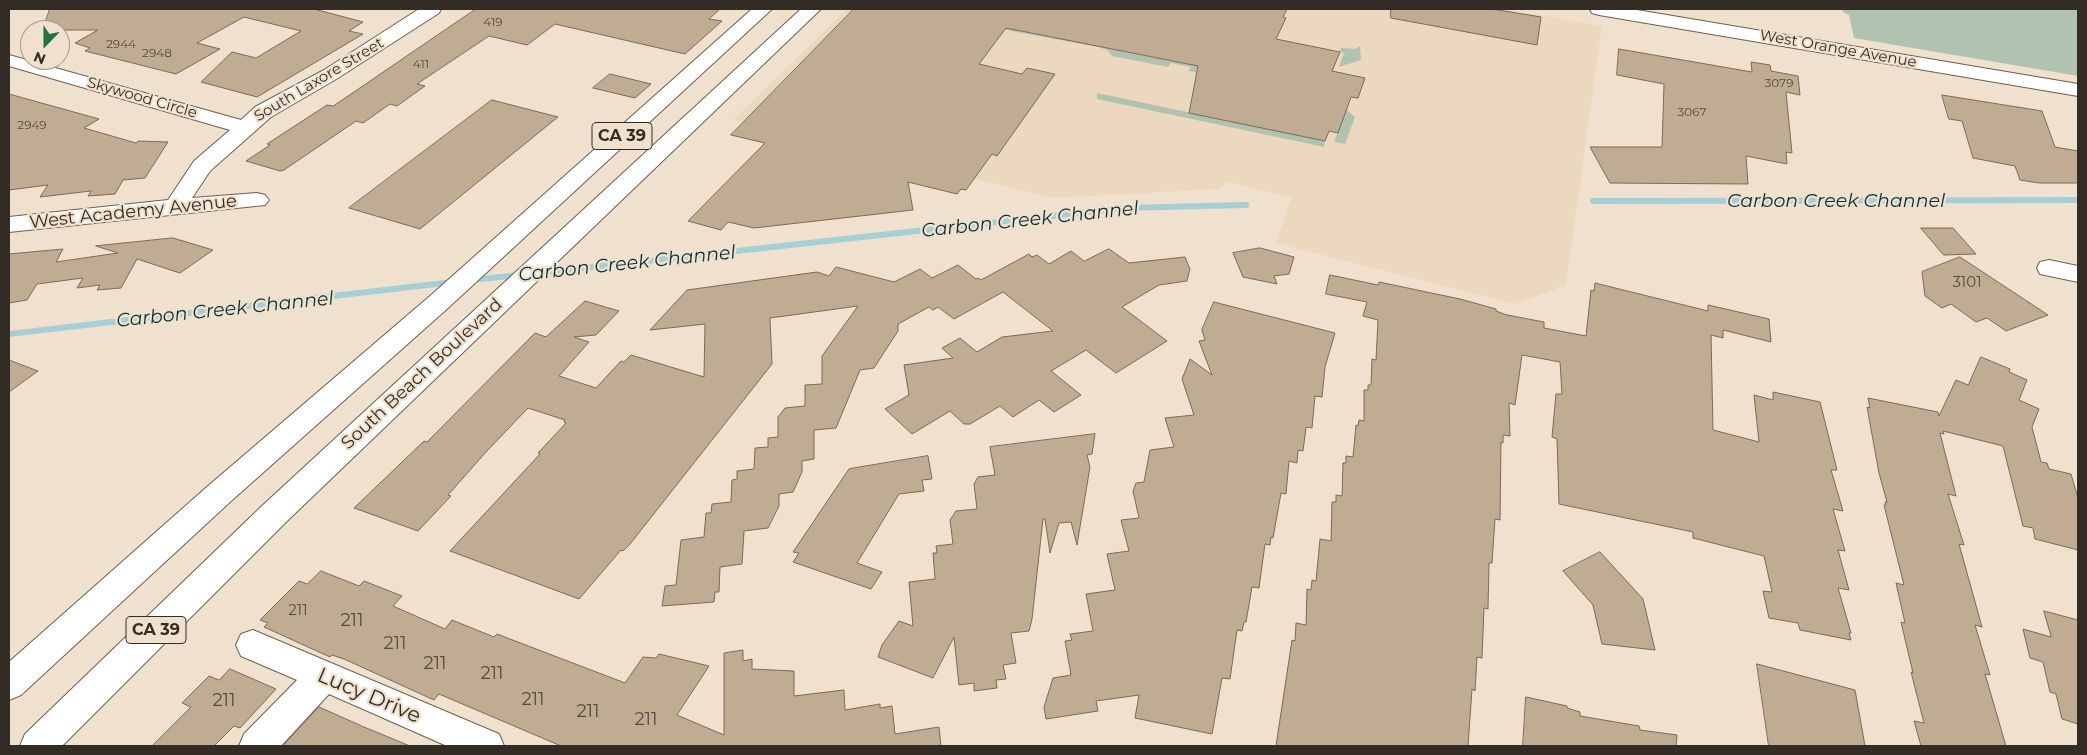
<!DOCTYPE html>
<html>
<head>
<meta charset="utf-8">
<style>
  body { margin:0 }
  #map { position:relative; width:2087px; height:755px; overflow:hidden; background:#f0e1ce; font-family:Montserrat,sans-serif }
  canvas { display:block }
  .frame { position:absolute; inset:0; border:10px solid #322c25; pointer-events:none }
  .north { position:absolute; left:20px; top:20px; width:50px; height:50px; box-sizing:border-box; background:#f0e1ce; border:1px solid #a4998a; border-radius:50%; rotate:202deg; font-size:14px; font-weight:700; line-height:20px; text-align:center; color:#322c25 }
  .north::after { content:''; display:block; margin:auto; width:18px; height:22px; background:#237344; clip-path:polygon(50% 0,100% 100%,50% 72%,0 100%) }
</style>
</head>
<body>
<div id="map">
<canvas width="2087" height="755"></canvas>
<div class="frame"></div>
<div class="north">N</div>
</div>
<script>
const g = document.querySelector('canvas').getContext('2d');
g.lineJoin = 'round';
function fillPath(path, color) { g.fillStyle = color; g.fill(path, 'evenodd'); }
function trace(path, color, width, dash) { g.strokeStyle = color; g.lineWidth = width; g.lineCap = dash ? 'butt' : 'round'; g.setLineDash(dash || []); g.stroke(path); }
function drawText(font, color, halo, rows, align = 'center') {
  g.font = font + ' Montserrat,sans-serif'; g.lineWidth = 4.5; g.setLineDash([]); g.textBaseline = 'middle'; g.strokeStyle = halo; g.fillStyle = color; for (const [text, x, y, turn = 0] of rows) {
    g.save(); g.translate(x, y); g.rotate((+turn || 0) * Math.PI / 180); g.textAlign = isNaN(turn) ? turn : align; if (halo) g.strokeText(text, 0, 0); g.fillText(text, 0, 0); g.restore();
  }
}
fillPath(new Path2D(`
  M847,9h658l97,17 -36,259 -51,19 -239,-61 15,-45 -62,-16 -11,7 -164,9 -321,-78z`), '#ecd8be');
fillPath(new Path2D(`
  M1842,9h236v67l-224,-38 -5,-23 -6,-3z
  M991,25l211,42v7l-14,-3 3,-4 -20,-4 -3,4 -56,-11 -5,-6 -9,-3 -108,-20z
  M1360,46l1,14 -22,7 5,-14 -4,-1 1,-4 14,1z
  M1097,93l228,48 -1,6 -227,-48z
  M1329,95l26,22 -10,27 -11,-2 10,-26z`), '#b1c3b0');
trace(new Path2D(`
  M1593,201l485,-1
  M538,273l586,-65 122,-3
  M471,280l49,-5
  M9,334l444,-52`), '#a7ced6', 6);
const building = new Path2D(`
  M50,9h264l49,13 -14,9 14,3 -106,63 -56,-15 31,-30 24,6 45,-27 -57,-14 -47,26 23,6 -44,25 -91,-23 5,-3 -15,-5 23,-13h-55z
  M476,9h244l-11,10 13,2 -37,33 -130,-30 -28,21 -38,-9 -72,48 8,2 -28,20 -7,-2 -27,19 -7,-2 -72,49 -4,1 -34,-10 24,-16 -3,-1 60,-39 6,1z
  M854,9h433l-4,8 3,1 -10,21 64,13 -8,19 33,7 -7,20 -7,-1 -13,36 -9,-2 -4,10 -136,-28 9,-47 -192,-38 -27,36 43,10 5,-6 28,6 -58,82 -5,-2 -26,36 -5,-1 -4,5 -49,-12 5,28 -159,18 -26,-6 -7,8 -33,-9 77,-78 -34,-8z
  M1391,9h101l49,8 -4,28 -146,-27z
  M1619,49l133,23 -1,-10 19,3 1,6 27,5 2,19 -14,-3 6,61 -6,-1 1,12 -41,-8 2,28 -138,-1 -20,-36h72l2,-63 -47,-9z
  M610,74l41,10 -16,14 -42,-10z
  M9,94l90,25 -15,9 52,15 2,-2 30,1 -23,36 -22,2 -8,14 -27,2 3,-5 -51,6 8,-12 -39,5z
  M1942,95l100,16 13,36 23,4v32h-39l-19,-3 -5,-14 -42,-8 -11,-37 -13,-2z
  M492,100l66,17 -138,112 -71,-21z
  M1921,228h32l23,26 -32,1z
  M173,238l40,12 -33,23 -43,-14 -16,29 -24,2 3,-5 -23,3 6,-10 -46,6 -10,16 -18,3v-49l54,-5 -7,13 62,-9 -22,-7z
  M1260,248l34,9 -5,17 -15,2 3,8 -34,-7 -10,-24z
  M1109,249l20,14 56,-6 5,12 -3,12 -28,4 -37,22 45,34 -51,32 -30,-23 -35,21 30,24 -27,17 -15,-12 -26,17 -13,-11 -30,18h-6l-14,-13 -38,23 -27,-25 24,-14 -5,-30 49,-7 -11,-10 18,-10 17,14 25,-15 51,-6 -50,-39 -49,27 -16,-12 -5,3 -4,-3 -31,17v7l-24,37 -14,2 -24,58 -22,2v29l-12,2v11l-9,20 -14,2v12l-11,22 -24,3 -2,33 -22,3 -1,25h-4l-1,10 -52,4 3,-20 11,-1 5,-45 23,-3 2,-24h5l1,-9 19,-2 1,-22 5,-1v-8l17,-2 1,-21 13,-1v-9l10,-1v-20l7,-9 20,-2v-21l17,-1v-28l36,-50 -88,12 2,46 -142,180 -7,7 -2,-1 -42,49 -129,-48 90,-97 -2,-1 28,-30 -2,-1 1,-2 -37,-12 -42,44 -38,43 3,1 -33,35 -64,-23 70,-67 3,1 108,-109 11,4 39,-36 34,10 -23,24 -22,2 15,5 -30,34 37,12 25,-27 3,1 7,-7 73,22 1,-53 -55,6 37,-40 130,-18 12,4 7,-9 58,15 26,-13 12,9 26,-13 18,14 2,-1 3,2 48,-26 3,3 5,-2 12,9 22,-13 13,10z
  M1960,257l41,27 47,31 -42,16 -19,-13 -11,4 -25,-18 -9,4 -17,-12 -3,-24z
  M1330,275l48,10 1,-3 81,17 36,10v2l11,4 37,7v6l42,8 5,-46 3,1 1,-8 113,28v-6l61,14 2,23 -48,-12v8l-12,-3 2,95 46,12 -5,-47 19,5v-8l47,10 17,68h-6l12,41 -10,-2 12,42 -7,-1 11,40 -11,-2 13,45h-2l2,7 -51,-10 -2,-7 -29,-5 -6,-27 9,1 -8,-36 -71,-18v-6l-134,-28 -2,-65 -5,-2 4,-43h6l-2,-32 -38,-7 -7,50 -6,-2 1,33 -7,-1v8l-2,-1 -1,78 -5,-1 -3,44h-3l-1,46 -4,-1 -2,50 -5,-1 -2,34 -3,-2 -4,57h-192l16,-106 3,1 1,-18 10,2 1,-36 4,1 1,-10 4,1 4,-42 11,2 1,-39h4v-7l6,1 1,-33h3v-7l7,1 3,-32 2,1 1,-6 5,1v-31h4v-5h3l1,-26 4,1 2,-40 -15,-4 4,-14 -41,-8z
  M1214,302l121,31 -10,34 -3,30 -7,-1 -3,32 -6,-1 -3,24 -5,-1 -1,13 -8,-2 -3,33 -5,-1 -8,45 -2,-1 -1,8 -5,-1 -6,44 -7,-1 -6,35h-2l-2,9 -5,-1 -7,49 -8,-1 -10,56 -77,-16 4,-23 -43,6 2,10 -52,8 -2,-12 9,-29 18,-3 -6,-34 7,-1 -2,-6 23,-3 -7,-37 29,-4 -8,-36 22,-3 -8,-31 18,-2 -6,-27 3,-8 8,-1 6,-32 24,-3 -9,-29 29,-3 -12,-36 8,-20 22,16 -13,-34 6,-1 -3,-10z
  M1981,357l29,12 -1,3 18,8 -8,20 20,9 -7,18 9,35 6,1 2,6 22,5 7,24v52l-43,-11 -2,-11 -10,-2 -20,-80 -60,-15 1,3 -4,-1 16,63 -8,-2 16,51 -5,-1 23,83 -7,-2 15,50 -5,-1 21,72h-85l-7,-25 10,2 -13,-51 2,1 -12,-51 4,1 -9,-40 8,2 -20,-80h2l-1,-3h2l-8,-29 -12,-66 3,1 -2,-10 70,14 1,4 17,-36 12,5z
  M9,360l29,11 -29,21z
  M1095,434l-3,20 -5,1 3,12 -13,78 -6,-23 -12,1 -9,30 -5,-34h-2l-11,100 -3,12 -18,2 5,30 -13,2 3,14 -10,1 1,8 -23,3v-8l-15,2 -5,-48 -21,41 -55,-21 4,-12 17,-24 14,5 -4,-44 26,-3 -2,-26h4l-1,-7 17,-2 -3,-24 6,-9 21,-2 -3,-25 4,-7 17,-2 -5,-28z
  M928,456l4,23 -10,1 2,11 -25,3 -42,69 25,9 -11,17 -78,-27 6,-9 -6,-1 56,-83z
  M1600,552l43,47 12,51 -53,-6 -9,-39 -30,-34z
  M321,571l38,15 5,-5 38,15 -9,10 52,23 7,-9 42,17 3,-3 128,49 18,-26 13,1 3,-4 50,12 -32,49 47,20v-82l19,-3v11l9,-2v10l42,2v25l50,-6 1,20 35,-6v4l12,-2 3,28 44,-7 2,19h-380l-122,-52 -5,6 -90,-41 -12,-4 -2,2 -66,-30 4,-4 -8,-3 39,-39 8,3z
  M2044,611l34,9v104l-16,-5 -6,-25 -6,-2 -7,-30 -13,-4 -7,-29 28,8z
  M1757,664l98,26 10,56h-96z
  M230,669l46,20 -36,39 -6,-2 -20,20h-62l39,-39 -9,-4 27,-27 10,4z
  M1526,697l41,9v2l13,4v4l59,10 1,4 37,5 -1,11h-153z
  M319,707l45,20 46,19h-127z`);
fillPath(building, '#c0ac93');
trace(building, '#786b59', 1);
const minor = new Path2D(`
  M419,9h22l-2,4 -101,65 -67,39 -61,54 -18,27 65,-5 8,2 4,5 -4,5 -256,27v-15l159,-17 26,-39 36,-31 -221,-64v-11l232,65 14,-13 69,-37z
  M1590,9h41l447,75v12l-479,-81 -7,-2z
  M2049,260l29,6v16l-38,-8 -3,-6 3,-6z
  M253,630l246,104 5,12h-57l-118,-52 -48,52h-42l5,-12 53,-54 -56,-24 -5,-11 5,-11z`);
const major = new Path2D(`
  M752,9h20l-324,299 -218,194 -209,193 -12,5v-38l199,-176 222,-190z
  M801,9h20l-536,514 -223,223h-42l5,-12 238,-229z`);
trace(minor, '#6d604f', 2);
trace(major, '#6d604f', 2);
fillPath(minor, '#fff');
fillPath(major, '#fff');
drawText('12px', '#564c40', null, [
  ["419",493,22],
  ["2944",121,44],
  ["2948",157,53],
  ["411",421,64],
  ["3079",1779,83],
  ["3067",1692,112],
  ["2949",32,125]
]);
drawText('15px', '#322c25', '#f0e1ce', [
  ["West Orange Avenue",1838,49,10],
  ["South Laxore Street",319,80,-31],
  ["Skywood Circle",142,98,16]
]);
drawText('15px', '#564c40', null, [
  ["3101",1967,283],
  ["211",298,611]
]);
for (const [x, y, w] of [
  [622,136,60],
  [156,630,60]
]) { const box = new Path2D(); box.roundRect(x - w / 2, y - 13.5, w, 27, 4); g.fillStyle = '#f0e1ce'; g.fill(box); trace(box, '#322c25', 1); }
drawText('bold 16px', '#322c25', null, [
  ["CA 39",622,136],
  ["CA 39",156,630]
]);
drawText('18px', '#322c25', '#f0e1ce', [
  ["West Academy Avenue",133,212,-6],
  ["South Beach Boulevard",422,374,-43]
]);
drawText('18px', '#564c40', null, [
  ["211",352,621],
  ["211",395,644],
  ["211",435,664],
  ["211",492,674],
  ["211",533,700],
  ["211",224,701],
  ["211",588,712],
  ["211",646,720]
]);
drawText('italic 19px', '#082f36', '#f0e1ce', [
  ["Carbon Creek Channel",1836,201],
  ["Carbon Creek Channel",1030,220,-6],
  ["Carbon Creek Channel",627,264,-6],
  ["Carbon Creek Channel",225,310,-6]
]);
drawText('21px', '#322c25', '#f0e1ce', [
  ["Lucy Drive",369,696,23]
]);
</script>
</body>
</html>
